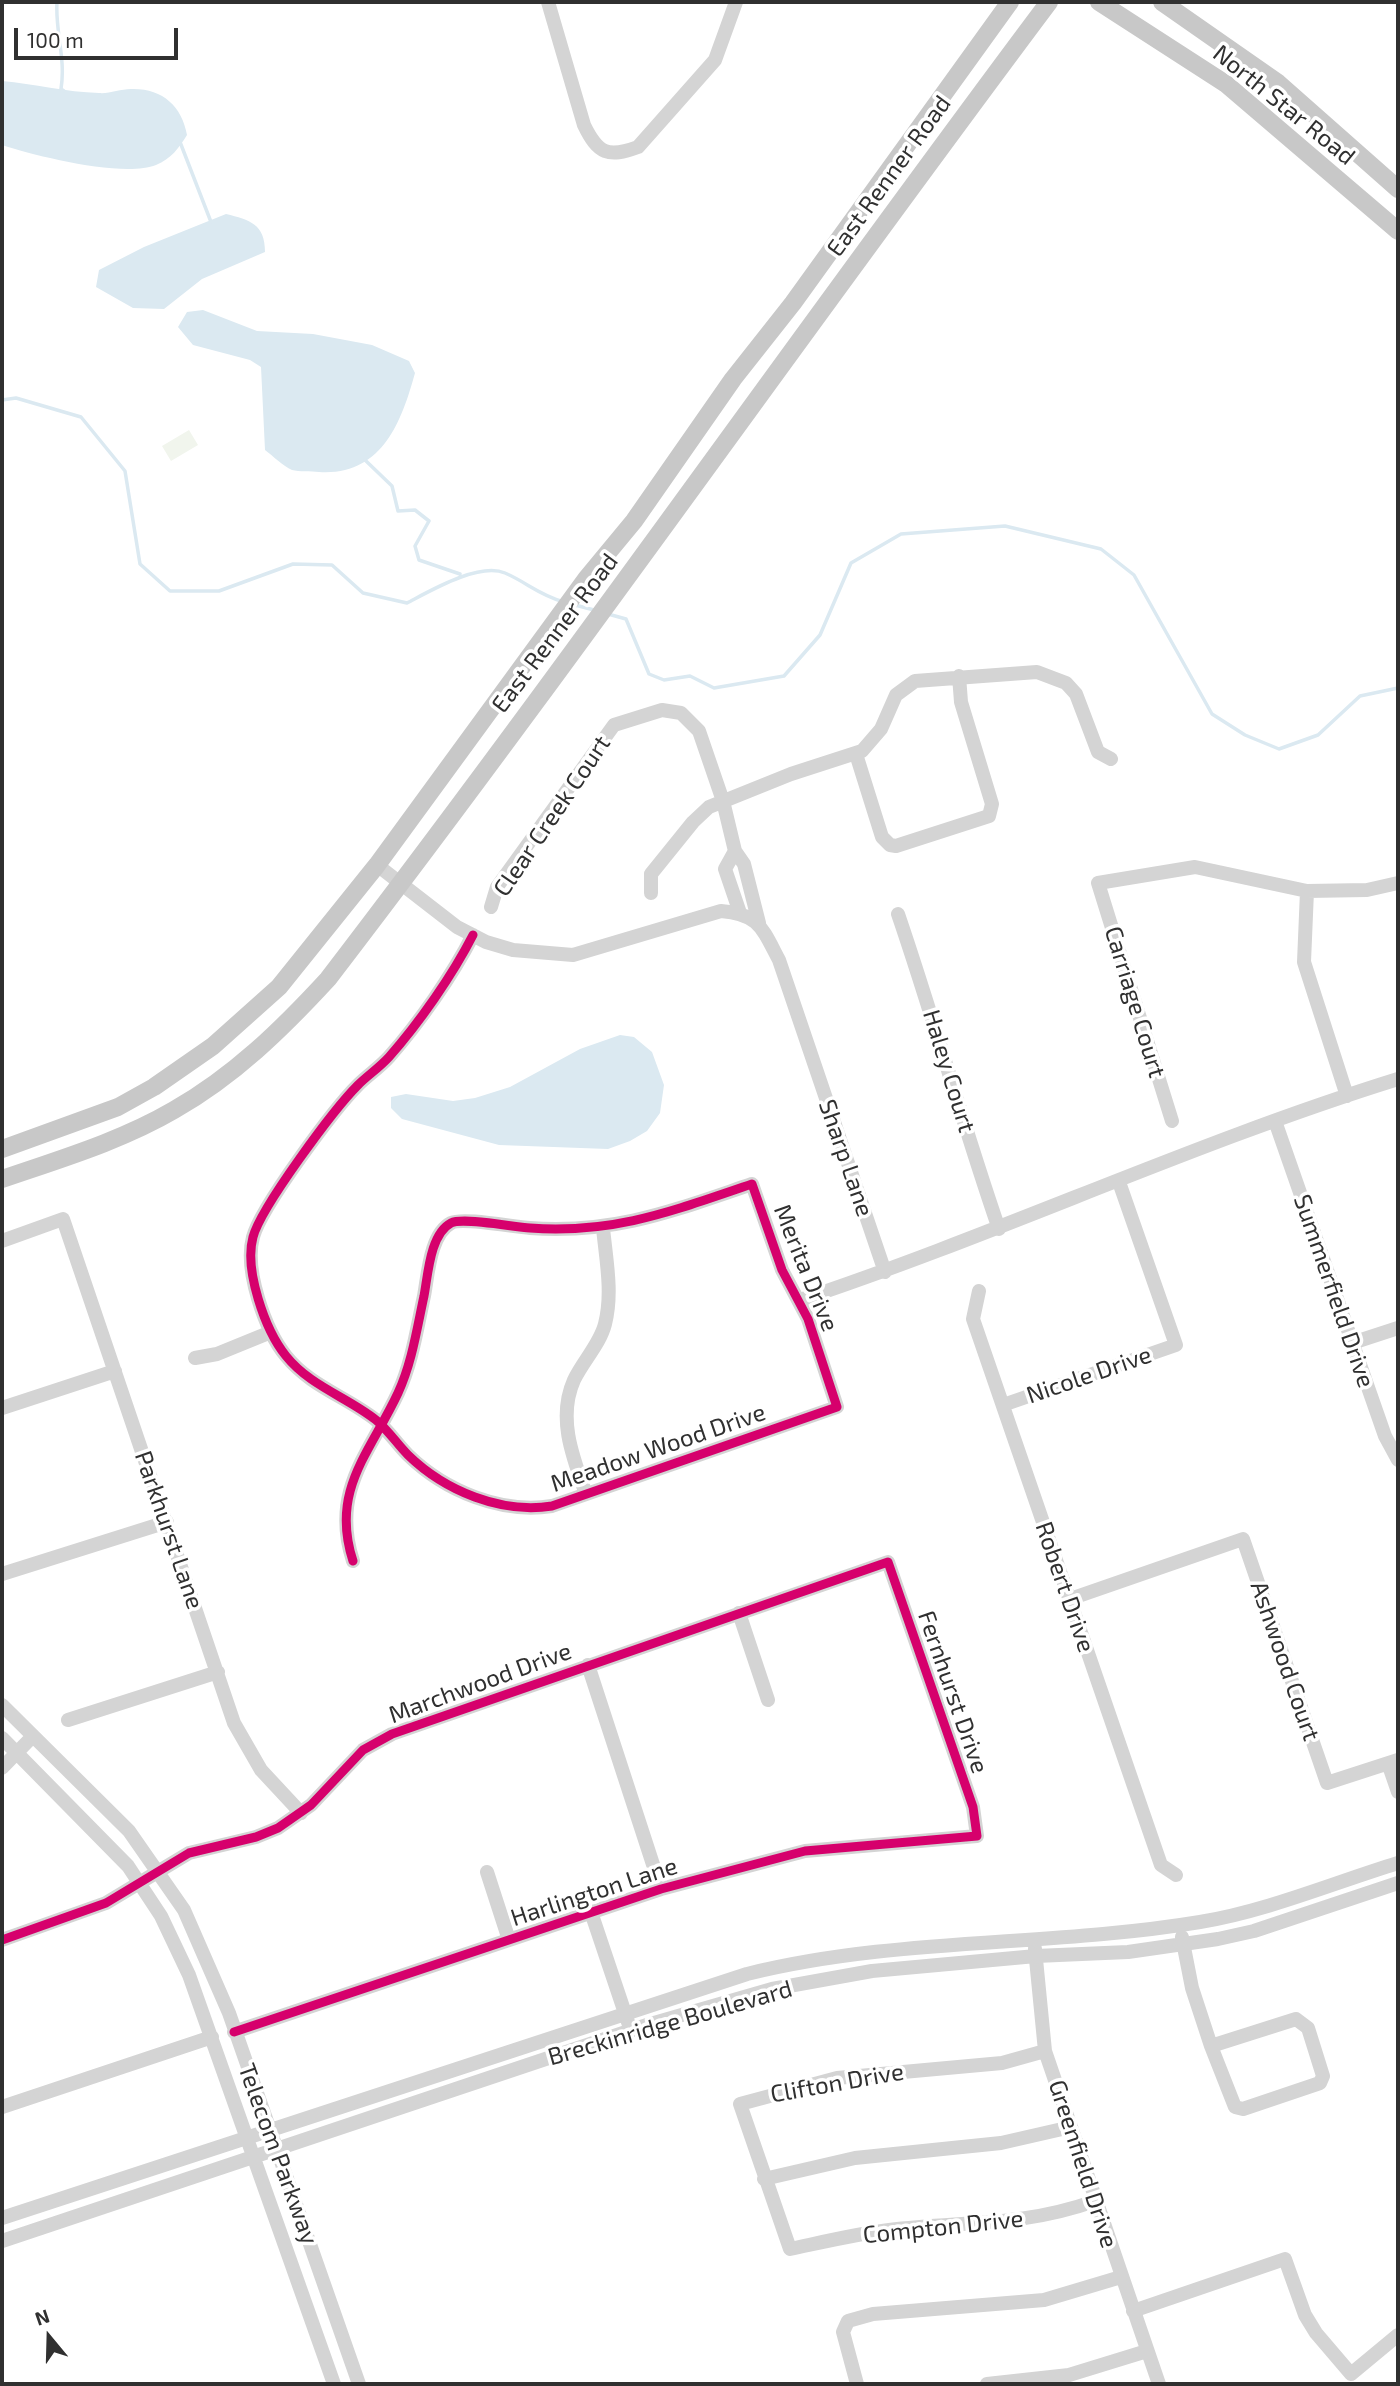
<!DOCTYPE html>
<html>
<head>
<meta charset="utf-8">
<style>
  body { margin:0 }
  #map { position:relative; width:1400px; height:2386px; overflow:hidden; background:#fff; font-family:"Exo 2",sans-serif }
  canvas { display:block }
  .frame { position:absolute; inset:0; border:4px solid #303030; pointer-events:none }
  .north { position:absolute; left:14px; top:2302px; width:70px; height:70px; -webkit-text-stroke:5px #fff; paint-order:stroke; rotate:341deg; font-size:19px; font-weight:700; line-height:28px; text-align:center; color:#303030 }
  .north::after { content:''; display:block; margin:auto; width:24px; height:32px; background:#303030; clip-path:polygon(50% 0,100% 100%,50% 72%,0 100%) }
  .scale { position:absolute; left:14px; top:28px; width:164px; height:32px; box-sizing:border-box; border:4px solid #303030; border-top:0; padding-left:9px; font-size:21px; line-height:24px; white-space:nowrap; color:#303030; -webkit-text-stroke:5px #fff; paint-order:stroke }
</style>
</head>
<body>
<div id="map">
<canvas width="1400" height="2386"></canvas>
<div class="frame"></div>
<div class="north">N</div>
<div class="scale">100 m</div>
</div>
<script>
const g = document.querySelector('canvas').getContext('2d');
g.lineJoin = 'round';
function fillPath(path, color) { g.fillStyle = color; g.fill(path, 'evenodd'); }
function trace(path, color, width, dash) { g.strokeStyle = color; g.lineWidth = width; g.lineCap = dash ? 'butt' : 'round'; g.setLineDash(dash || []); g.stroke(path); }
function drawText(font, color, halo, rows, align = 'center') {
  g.font = font + ' "Exo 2",sans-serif'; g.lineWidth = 7; g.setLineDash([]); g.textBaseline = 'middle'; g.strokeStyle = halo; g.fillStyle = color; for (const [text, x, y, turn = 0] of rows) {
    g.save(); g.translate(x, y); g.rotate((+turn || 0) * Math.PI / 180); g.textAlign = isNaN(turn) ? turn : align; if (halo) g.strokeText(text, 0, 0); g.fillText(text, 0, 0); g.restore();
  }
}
fillPath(new Path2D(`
  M189,430l9,15 -27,16 -9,-15z`), '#f1f5ed');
fillPath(new Path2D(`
  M2,81c32,3 64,11 97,12 10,1 21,-4 32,-4 31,-1 51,17 56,46 -8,13 -16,24 -31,30 -33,13 -120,-9 -154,-20z
  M226,214c24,6 39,10 39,38l-63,27 -38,30 -31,-1 -37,-21 3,-17 45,-23z
  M203,310l54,21 56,3 59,11 37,16 6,12c-14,51 -34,103 -96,99 -8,-1 -20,0 -27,-2 -9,-4 -19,-14 -27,-20l-4,-83 -11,-7 -57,-15 -15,-18 9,-15z
  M620,1035l14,2 18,15 12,33 -4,28 -13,18 -17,10 -22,8 -109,-4 -97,-26 -11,-11v-11l15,-3 47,7 22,-3 35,-11 70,-38z`), '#dbe9f1');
trace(new Path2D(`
  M57,2c-2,30 9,56 4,87l3,2
  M180,142l31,80
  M2,400l14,-2 65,19 44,54 15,93 30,27h49l74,-27 39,1 31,28 44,10c23,-12 72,-41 98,-30 23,10 32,21 59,29
  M365,460l27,26 6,25 17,-1 14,11 -14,25 4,14 41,14
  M575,605l19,5
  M608,614l18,5 23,55 15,6 26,-4 24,12 70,-12 36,-41 31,-72 50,-29 104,-8 96,23 33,26 78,139 33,21 34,14 39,-14 42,-39 38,-8`), '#dbe9f1', 3.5);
trace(new Path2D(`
  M548,2l36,123c14,29 24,33 54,22l77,-87 21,-58
  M856,754l26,83 8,8 6,1 93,-30 3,-12 -31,-102 -2,-26
  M735,851l-10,18 15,44
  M377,865l80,62 29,15 27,8 60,5 148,-44c38,3 41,17 58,49l106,312
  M1307,891l-3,71 43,134
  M651,893v-19l42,-52 16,-15 82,-33 71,-23 19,-22 15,-34 19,-14 122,-9 29,11 10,11 22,58 13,7
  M491,907l6,-20 117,-162 48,-15 19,3 18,18 24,70 12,50 9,13 15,59
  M898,914c36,105 65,211 101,315
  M1172,1121l-74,-238 97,-16 112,24 60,-1 31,-7
  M1275,1121l110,315 13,24
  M2,1241l61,-22 171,504 27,47 40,43
  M979,1291l-6,28 188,546 15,10
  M800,1300c201,-67 395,-158 598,-221
  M1352,1343l46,-15
  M195,1358l22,-4 54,-22
  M1003,1405l173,-60 -57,-163
  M2,1408l113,-37
  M586,1494c-13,-36 -29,-76 -12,-114 9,-19 26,-36 31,-56 8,-31 1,-65 -2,-96
  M353,1561c-23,-71 17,-108 45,-168 14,-30 19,-65 26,-97 4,-21 6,-62 27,-73 12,-6 62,4 79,5 85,6 142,-17 222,-44l30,86 26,49 29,88 -285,99c-51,8 -107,-15 -144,-51 -11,-11 -20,-25 -32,-35 -29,-23 -66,-34 -90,-64 -21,-26 -42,-86 -33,-119 8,-30 81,-128 105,-152 10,-10 21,-17 31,-28 30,-34 63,-81 84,-122
  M2,1574l165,-52
  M1070,1599l173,-60 84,244 71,-23
  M739,1613l29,87
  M588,1665l73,224
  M2,1705l127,126 55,79 45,103 130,371
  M68,1720l150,-48
  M2,1738l126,128 33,50 28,59 145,409
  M1388,1763l10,29
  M2,1768l31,-32
  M487,1872l22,68
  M591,1912l40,119
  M1182,1937l10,51 19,58
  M2,1940l104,-37 83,-50 67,-16 22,-9 33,-23 52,-55 29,-16 496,-172 85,245 4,29 -172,15 -144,38 -427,143
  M1035,1949l10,102 114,333
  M1296,2019l12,9 15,48 -3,7 -77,26 -8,-2 -24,-61z
  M1045,2051l-43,12 -165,15 -97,26 50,145c33,-7 66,-15 99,-19 75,-9 132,-3 206,-29
  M2,2107l210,-70
  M764,2179l91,-21 146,-15 70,-16
  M2,2218l745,-244c149,-37 302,-27 453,-52 67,-11 133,-39 198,-59
  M2,2241l645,-216 125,-36 100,-18 164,-15 92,-4 90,-13 36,-8 144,-48
  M1133,2311l152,-52 20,56 11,18 35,41 47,-39
  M857,2384l-14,-52 5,-11 25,-7 171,-14 77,-23
  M987,2384l82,-9 78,-24`), '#d4d4d4', 14);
trace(new Path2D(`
  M1099,2l127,82 172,147
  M1162,2l116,81 120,106
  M2,1149l116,-42 36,-20 59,-41 66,-59 98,-122 209,-286 48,-58 99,-142 60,-76 217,-301
  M2,1179c58,-20 119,-38 172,-69 60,-34 108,-81 154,-131 246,-321 478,-653 721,-977`), '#c8c8c8', 18);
trace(new Path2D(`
  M353,1561c-23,-71 17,-108 45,-168 14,-30 19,-65 26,-97 4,-21 6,-62 27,-73 12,-6 62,4 79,5 85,6 142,-17 222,-44l30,86 26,49 29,88 -285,99c-51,8 -107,-15 -144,-51 -11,-11 -20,-25 -32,-35 -29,-23 -66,-34 -90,-64 -21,-26 -42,-86 -33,-119 8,-30 81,-128 105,-152 10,-10 21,-17 31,-28 30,-34 63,-81 84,-122
  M2,1940l104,-37 83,-50 67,-16 22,-9 33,-23 52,-55 29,-16 496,-172 85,245 4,29 -172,15 -144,38 -427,143`), '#d6006c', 9);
drawText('24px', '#303030', '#fff', [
  ["North Star Road",1284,105,39],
  ["East Renner Road",889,176,-54],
  ["East Renner Road",555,633,-53],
  ["Clear Creek Court",552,816,-56],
  ["Carriage Court",1135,1002,73],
  ["Haley Court",949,1071,73],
  ["Sharp Lane",846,1158,71],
  ["Merita Drive",806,1268,68],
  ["Summerfield Drive",1334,1291,71],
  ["Nicole Drive",1089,1375,-19],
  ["Meadow Wood Drive",658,1448,-19],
  ["Parkhurst Lane",169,1530,71],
  ["Robert Drive",1065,1587,71],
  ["Ashwood Court",1285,1661,71],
  ["Marchwood Drive",480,1683,-20],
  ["Fernhurst Drive",953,1692,71],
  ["Harlington Lane",594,1892,-18],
  ["Breckinridge Boulevard",670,2023,-16],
  ["Clifton Drive",837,2083,-10],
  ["Telecom Parkway",278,2154,70],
  ["Greenfield Drive",1083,2164,72],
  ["Compton Drive",943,2227,-6]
]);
</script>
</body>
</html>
